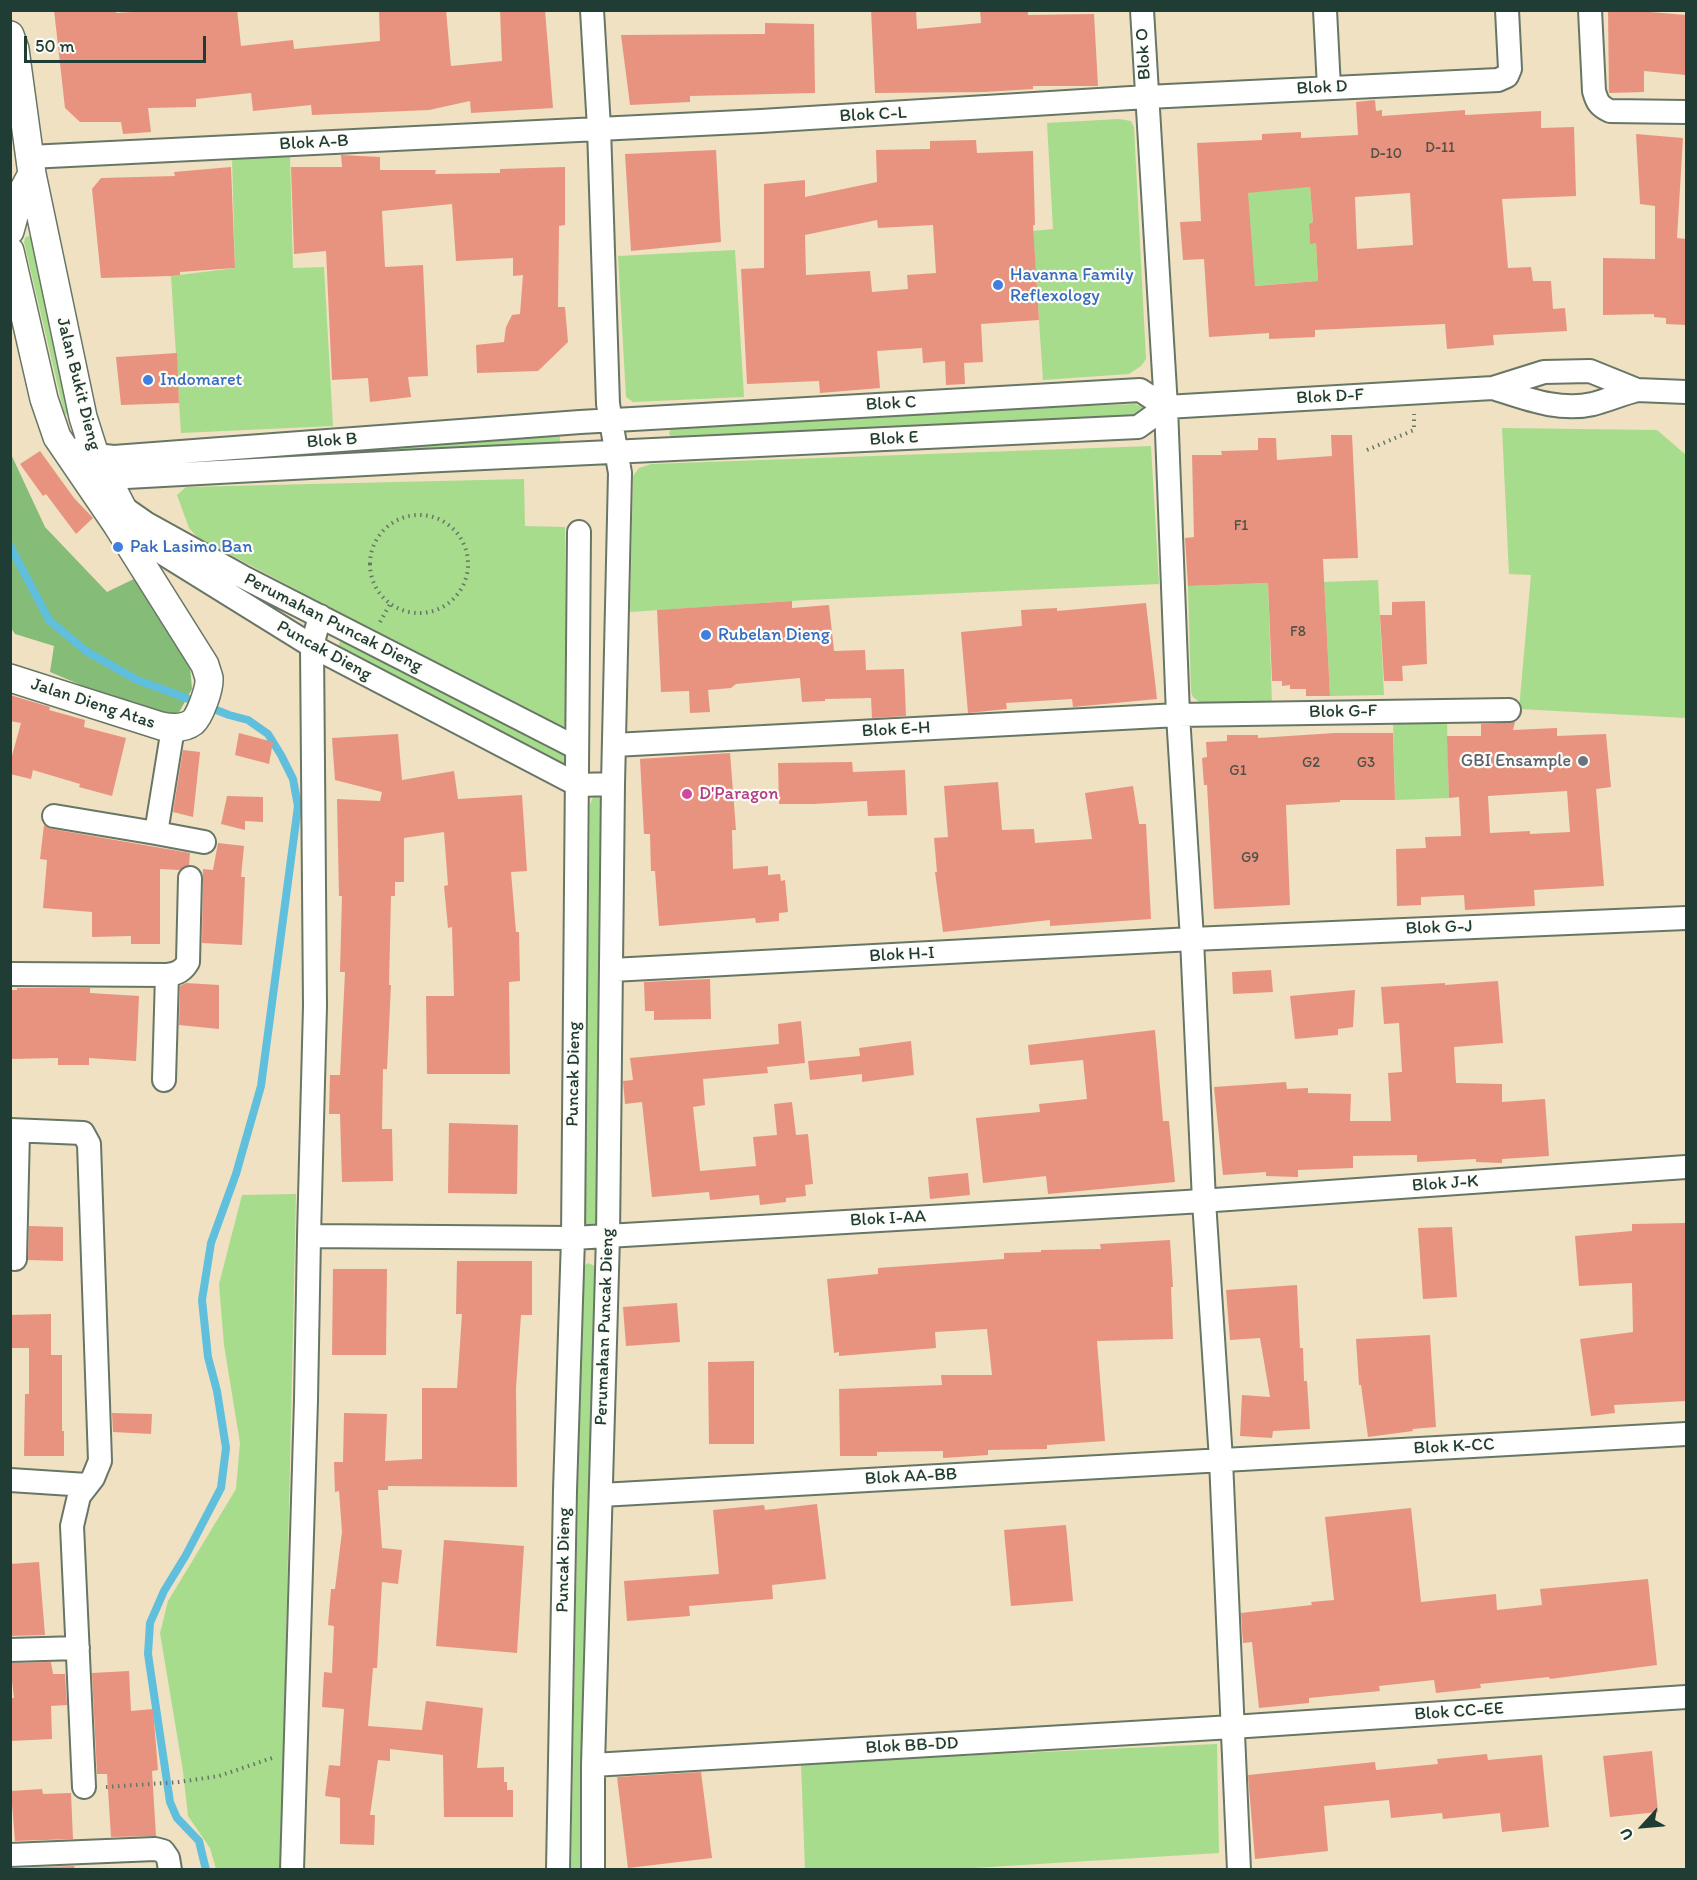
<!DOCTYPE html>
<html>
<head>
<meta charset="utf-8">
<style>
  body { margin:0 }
  #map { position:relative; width:1697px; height:1880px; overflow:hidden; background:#efe1c2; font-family:Itim,sans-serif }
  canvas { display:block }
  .frame { position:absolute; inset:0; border:12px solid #1f3d34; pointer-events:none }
  .north { position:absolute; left:1613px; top:1796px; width:60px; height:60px; -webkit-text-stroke:4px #fdfcf7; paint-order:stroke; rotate:244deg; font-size:16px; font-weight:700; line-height:24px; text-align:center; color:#1f3d34 }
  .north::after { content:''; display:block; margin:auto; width:21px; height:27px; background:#1f3d34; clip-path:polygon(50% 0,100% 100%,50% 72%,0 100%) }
  .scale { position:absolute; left:24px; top:36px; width:182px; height:27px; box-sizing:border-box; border:3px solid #1f3d34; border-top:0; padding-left:8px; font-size:18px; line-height:21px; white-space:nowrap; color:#1f3d34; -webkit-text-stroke:4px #fdfcf7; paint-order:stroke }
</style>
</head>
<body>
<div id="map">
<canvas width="1697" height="1880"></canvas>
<div class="frame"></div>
<div class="north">U</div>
<div class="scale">50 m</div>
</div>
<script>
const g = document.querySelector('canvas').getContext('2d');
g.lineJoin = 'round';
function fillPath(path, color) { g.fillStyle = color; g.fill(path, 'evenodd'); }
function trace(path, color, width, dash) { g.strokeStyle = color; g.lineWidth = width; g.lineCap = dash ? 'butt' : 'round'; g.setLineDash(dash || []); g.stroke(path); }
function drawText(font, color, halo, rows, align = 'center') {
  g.font = font + ' Itim,sans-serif'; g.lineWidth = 4.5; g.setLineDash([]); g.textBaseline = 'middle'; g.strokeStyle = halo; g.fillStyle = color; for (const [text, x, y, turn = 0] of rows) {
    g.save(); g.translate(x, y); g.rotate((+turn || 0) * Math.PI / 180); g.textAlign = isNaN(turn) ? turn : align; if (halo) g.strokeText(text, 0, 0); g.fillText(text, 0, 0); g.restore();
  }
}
fillPath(new Path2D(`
  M1119,119l12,2 3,6 12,232 -5,7 -12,8 -86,6 -10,-149 20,-2 -6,-106z
  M290,155l3,113 31,-1 9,159 -152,7 -10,-157 64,-8 -3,-110z
  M1310,187l3,35 -4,2 1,19h6l2,38 -66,5 -8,-93z
  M28,236l5,1 37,178 -5,-1 -2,-6 -39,-166 1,-4z
  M735,250l9,147 -111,5 -7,-5 -8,-141z
  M1134,404l9,3 1,3 -4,6 -468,23 -3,-6 2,-6 7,-3z
  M1502,428l155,2 29,25v263l-167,-9 12,-134 -22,-1z
  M556,433l4,4v4l-4,3 -363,21 -1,-8z
  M1151,446l8,138 -353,16 -176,12 3,-136 6,-8 12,-4z
  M524,479l1,47 40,1 1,195 -3,6h-6l-360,-191 -8,-9 -12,-33 9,-8z
  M1378,580l6,115 -54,1 -6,-114z
  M1268,583l4,121 -69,1 -10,-8 -2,-5 -3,-106z
  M343,640l228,119 -2,10 -231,-120 2,-8z
  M1393,721l54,1 2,76 -54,2z
  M596,795l7,5 -5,422 -2,4 -8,2 -4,-7 6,-416 2,-6z
  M296,1194l-15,675h-65l-6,-21 -22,-32 -5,-45 -23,-138 8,-32 68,-112 4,-46 -16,-98 -5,-61 23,-89z
  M588,1263l7,3 1,7 -13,596 -12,1 11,-598 2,-6z
  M1217,1744l2,109 -246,15v2l-168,-1 -4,-106z`), '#a7dc8c');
fillPath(new Path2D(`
  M10,452l35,75 62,65 33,-16 49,78 3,35 -15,27 -25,-1 -102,-43 4,-26 -39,-12 -4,-6z`), '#85bc78');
trace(new Path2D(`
  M10,546l39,74 37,31 51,29 36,13 56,22 19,5 20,14 13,21 12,24 5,27 -37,280 -25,88 -25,69 -9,57 6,57 9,34 9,57 -5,40 -35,67 -22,36 -14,32 -2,31 22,148 7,16 22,23 7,29`), '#5fbfdd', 8);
fillPath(new Path2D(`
  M54,10h62v3l48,-3h73l4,36 52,-6 1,9 86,-8 -1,-31h67l5,56 51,-5 -2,-51h45l8,98 -82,5 -1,-12 -41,9 -117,5 -1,-10 -58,6 -2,-18 -55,6v8l-48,1 3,24 -28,2 -2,-12h-41l-15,-14z
  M871,10h45l1,19 64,-6 -1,-13h48v5l66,-1 4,72h-65v3l-49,3 -109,1z
  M1608,10h42v2l36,3v60l-42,-4v21l-35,1z
  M765,23l49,1 1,69 -125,3v6l-60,3 -9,-70 144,-1z
  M1375,100l1,11 6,-1v6l83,-6v5l76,-4v17l33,-1 2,69 -74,3 6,69 23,-1 2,14h18l2,28 12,-1 2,23 -74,4 1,10 -47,4 -2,-25 -130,6v7l-46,2v-6l-60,4 -5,-78 -21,1 -3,-38 21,-1 -4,-78 65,-3v-6l39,-2v6l57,-3 -2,-33zM1310,187l3,35 -4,2 1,20 6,-1 2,38 -63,5 -7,-93zM1410,193l3,52 -56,4 -2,-52z
  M1636,134l47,4 -6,100 9,1v86l-20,-1v-6l-12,-1v-3l-51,1v-57l52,1v-53l-15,-2z
  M976,140l1,13 56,-2 2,74h-2l6,95 -58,4 2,38 -19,1 1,21 -19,1 -1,-24 -22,2 -1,-15 -45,3 3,37 -60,5 -1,-12 -72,3 -6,-115 23,-1v-84l41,-4v17l72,-15 -1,-32 54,-1v-8zM877,220l1,8 55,-3 3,48 -29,2 1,14 -36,3 -2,-21 -64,4 -1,-40z
  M716,150l5,92 -90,9 -6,-97z
  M341,155l39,2v13h56l-1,4 65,-1v-4l65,-2v58l-6,1 -1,81h7l3,35 -30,29 -61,2 -1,-28 28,-3 2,-15 6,-12 8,-1 3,-39 -10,1v-18l-57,3 -4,-57 -70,7 3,56 38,-2 5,111 -20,1 3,20 -41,5 -2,-24 -36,2 -6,-129 -32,3 -3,-87h51z
  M231,167l4,101 -55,4v3l-9,1 -70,2 -9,-89 9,-11 74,-2 -1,-4z
  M177,353l2,50 -58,2 -5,-48z
  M1331,435h21l6,123 -35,1 7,137h-24v-7h-16v-4l-8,1v-5h-10l-4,-98 -80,3 -3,-48 9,-1 -2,-82h30l-1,-4 37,-1v-12h18l1,22 55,-4z
  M40,451l34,47 19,20 -17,16 -30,-40 -3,2 -23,-32z
  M792,601v7l37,-3 5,46 31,-1 1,20 38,-1 2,47 -34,2 -1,-20 -46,1v2l-23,1 -2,-24 -64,6 -5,4 -23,2 2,22 -20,1 -1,-22 -28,1 -4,-82z
  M1425,601l2,63 -25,2 1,15h-19l-4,-66h12v-13z
  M1146,603l11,96 -84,8 -1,-8 -66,4 1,6 -39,4 -7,-81 61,-6 -1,-16 36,-2v3z
  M10,695l40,12 -1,3 36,10 -1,7 42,11 -14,58 -33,-9 1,-3 -47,-14 -2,9 -21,-5v-11l11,-40 -11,-2z
  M1515,722l-2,8 44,-2v8l49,-2 5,53 -15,2 8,97 -70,4 1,16 -70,4 -1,-15 -43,2v8l-24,1 -1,-57 30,-1 -1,-11 36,-1 -2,-39 -10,1 -2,-62h34v-12zM1567,791l3,41 -40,2v-3l-40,2 -2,-37z
  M239,733l34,9 -4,22 -34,-9z
  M1335,733h58l2,67h-55v2l-54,3 4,100 -76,4 -7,-124h-3l-2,-27 5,-1 -1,-15 21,-1v-6h31v3z
  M398,734l4,46 52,-9 4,28 64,-4 5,76 -16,1 5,60h3l1,49 -11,1 1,92h-83l-1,-78h28l-2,-69 -4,1 -4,-42 4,-1 -4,-53 -40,6v44h-9v14h-4l-2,89h2l-4,84h-4l-1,60h10l1,52 -51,1 -2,-68h-11l1,-39h10l5,-103h-5l2,-76h-3l-2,-97 43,2 2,-9 -47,-12 -3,-42z
  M183,750l17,2 -7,65 -20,-5z
  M730,753l6,77h-4l1,39 35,-3v9l12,-1 1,7 4,-1 3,32 -9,1v8l-23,2 -1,-5 -96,8 -4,-55h-4l-1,-37h-6l-4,-75z
  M852,762l1,10 52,-2 2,45 -39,1 -1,-15 -54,3h-34l-1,-41z
  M998,782l4,48 32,-1 1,14 57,-4 -7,-46 48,-7 6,38h7l5,95 -101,7v-6l-107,12 -8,-60h2l-3,-34 14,-1 -4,-51z
  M227,796l36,1v25l-18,-1v9l-24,-6z
  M44,825l8,4 138,24 -1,12 -10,5 -19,-1v75h-29v-8l-39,1v-25l-49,-4 4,-48 -7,-1z
  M218,843l26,3 -3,31h4l-3,68 -40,-2 1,-74 10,1z
  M1271,970l2,22 -40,2 -1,-22z
  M710,979l1,40 -57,1v-9h-9l-1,-29z
  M1498,981l5,62 -49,4 2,36 46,1v18l43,-3 4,57 -47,3v4l-26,-1v-3l-59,3v-7l-64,1v12l-55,2v7l-32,-1v-4l-43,3 -9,-88 72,-5 1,7 21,-1v5l43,1 -1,27h41l-3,-48 14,-1 -3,-49 -15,1 -3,-37 64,-4v2z
  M186,983l33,2v44l-40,-4 1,-39z
  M17,988h73v5l49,3 -3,65 -47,-3v7h-31v-7l-48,1v-69h7z
  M1355,990l-2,37 -15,2v6l-43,4 -5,-43z
  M801,1021l4,42 -38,4 1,6 -65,6 2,26 -12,2 7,64 56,-5 -3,-29 24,-2 -3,-31 18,-2 4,33 12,-1 5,50 -8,1 1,11 -20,2v4l-26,3 -1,-10 -49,5 -1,-8 -57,5 -10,-95 -17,2 -2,-23 10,-1 -3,-22 149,-14 -1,-20z
  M1155,1030l8,91h6l6,61 -127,12 -2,-18 -63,7 -7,-65 64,-6 -1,-8 48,-5 -4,-39 -53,5 -2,-20z
  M911,1041l3,34 -52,7v-8l-52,6 -2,-19 52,-5 -1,-8z
  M449,1123l69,2 -1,69 -69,-1z
  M968,1173l2,22 -40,4 -2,-22z
  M1686,1223v178l-72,4 1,8 -24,3 -11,-77 53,-7 -1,-49 -53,3 -4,-50 57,-5v-7z
  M29,1226l34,1v34l-35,-1z
  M1452,1227l5,70 -34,2 -5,-71z
  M1170,1240l3,47h-2l2,52 -76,2 8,100 -58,4v4l-59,1v5l-45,3v-7l-66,1v4h-37l-1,-67 103,-4 -1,-10h51l-5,-46 -52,3 1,16 -97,8v-4l-5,1 -7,-74 51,-5v-6l126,-9v-6l37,-1v-2l60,-1 -1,-5z
  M457,1261h75v54h-11l-5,73 1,99 -129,-1v4h-10l4,58 20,2 -4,34 -16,-2 -5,86h-4l-5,58 54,4 4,-29 57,7 -6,60 27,-1v15h3v8h6v27h-69l-1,-62 -53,-6v12l-12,-1 -8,55h5l-1,30 -34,-1v-46l-15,-2 4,-31 11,1 4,-57 -22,-2 2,-35 8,1 2,-47 -6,-1 3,-36h4l7,-57 -3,-41 -4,1 -1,-30h9l1,-49 43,1 -2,47 37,-2v-71h35l5,-74h-6z
  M333,1269h54l-1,86h-54z
  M1297,1285l3,63h3l1,33h3l3,48 -37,2 -1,7 -32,-2 2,-41 28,2 -10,-59 -30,2 -4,-50z
  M677,1303l3,39 -54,4 -3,-39z
  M51,1314v41h11v76h2v25h-40l1,-62h4v-46h-19v-33z
  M1430,1335l6,92 -24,2 1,2 -45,6 -7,-52h-2l-3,-46z
  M754,1361v83h-45l-1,-82z
  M112,1413l40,1 -1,20 -38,-2z
  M817,1504l9,75 -54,6 1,14 -84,7 1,10 -63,5 -3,-40 95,-7 -6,-64 51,-5 1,5z
  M1411,1508l10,94 75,-8 1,16 45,-5 -2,-16 108,-10 9,86 -107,14 -1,-2 -69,7 1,4 -45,5 -2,-13 -55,6 1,5 -71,7v5l-50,5 -7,-66 -9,1 -2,-30 71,-8 -1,-3 23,-2 -9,-83z
  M1066,1525l7,76 -62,5 -7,-76z
  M444,1540l80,6 -7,107 -81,-7z
  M39,1562l6,73 -35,1v-72z
  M51,1662l2,12h12l2,31 -16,1 1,33 -42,2v-43h4l-4,-35z
  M129,1671l2,40 22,-2 5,61 -6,1 4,65 -45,1 -4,-63h-10l-5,-101z
  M1652,1751l6,61 -48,5 -7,-61z
  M1487,1754l1,6 54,-5 7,72 -47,5 -2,-19 -57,6 -1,-6 -51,5 -2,-18 -65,6 4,45 -73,8 -7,-84 127,-13 1,8 62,-6 -1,-5z
  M701,1772l11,86 -84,10 -11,-91z
  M42,1789l1,5 28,-1 2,46 -58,2 -4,-50z
  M74,1866l1,3 -58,-1z`), '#e8937f');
const minor = new Path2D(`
  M592,10l7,118 9,276 12,69 -7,311 -5,452 -15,529v105
  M1142,10l24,397 12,308 14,224 12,262 17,259 18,410
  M1325,10l4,78
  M1590,10l4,81c3,11 5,15 16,20l76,1
  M29,157l732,-36 386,-24 351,-17 9,-4 3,-7 -3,-59
  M1493,388c32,10 66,24 100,16 15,-4 29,-10 44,-14
  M1166,407l327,-19 51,-16 46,-1 47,19 49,2
  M81,448l14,7 19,2 466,-35 560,-32 26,17
  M94,471l14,7 313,-17 717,-34 28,-20
  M114,501l33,23 94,52 336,172
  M117,525l195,121 266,139 35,-1
  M614,745l564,-30 331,-5
  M54,816l102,17 17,-105
  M156,833l48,9
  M612,970l580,-31 494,-21
  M10,974l157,1 -3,105
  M167,975c10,-1 16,-4 21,-13l2,-84
  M10,1130l73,3 6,11 11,317 -7,17 -14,18 -7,30 12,261
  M309,1236l6,-230 -3,-360 8,-30
  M15,1259l3,-128
  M10,1480l77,5
  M601,1495l1085,-61
  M10,1650l68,-2
  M593,1765l639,-38 454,-30
  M10,1855l145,-6 8,2 5,7 2,12
  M292,1870l14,-470 3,-164 264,2 613,-36 500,-35
  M558,1870l7,-379 8,-253 6,-706`);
const tertiary = new Path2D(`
  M10,35l5,14 17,125 51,243 12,38 30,58
  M10,231l9,-33 13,-24
  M10,251l34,148 13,38 60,88 88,140c1,4 3,9 4,13 1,10 -9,38 -16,44 -9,7 -22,6 -32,4l-151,-48`);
trace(minor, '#687666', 26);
trace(tertiary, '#687666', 30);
trace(new Path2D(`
  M1367,450l47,-20v-16
  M370 564a49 49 0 1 1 98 0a49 49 0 1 1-98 0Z
  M380,622l10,-18
  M106,1787l73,-5 40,-6 53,-18`), '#687666', 4, [1.5, 4.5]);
trace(minor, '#fff', 22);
trace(tertiary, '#fff', 27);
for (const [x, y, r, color] of [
  [998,285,6,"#3f7fe0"],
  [148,380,6,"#3f7fe0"],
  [118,547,6,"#3f7fe0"],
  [706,635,6,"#3f7fe0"],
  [1583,761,6,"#6b7280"],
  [687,794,6,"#d1479c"]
]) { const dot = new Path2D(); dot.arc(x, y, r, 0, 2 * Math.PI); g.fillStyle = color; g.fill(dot); trace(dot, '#fdfcf7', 2); }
drawText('15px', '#515247', null, [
  ["D-11",1440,148],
  ["D-10",1386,154],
  ["F1",1241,526],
  ["F8",1298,632],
  ["G2",1311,763],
  ["G3",1366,763],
  ["G1",1238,771],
  ["G9",1250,858]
]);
drawText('18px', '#1f3d34', '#fdfcf7', [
  ["Blok O",1144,54,-93],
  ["Blok D",1322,88,-3],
  ["Blok C-L",873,115,-3],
  ["Blok A-B",314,143,-3],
  ["Jalan Bukit Dieng",78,384,76],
  ["Blok D-F",1330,397,-3],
  ["Blok C",891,404,-3],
  ["Blok E",894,439,-3],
  ["Blok B",332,441,-4],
  ["Perumahan Puncak Dieng",333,623,27],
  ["Puncak Dieng",324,651,29],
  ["Jalan Dieng Atas",93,704,18],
  ["Blok G-F",1343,712,-1],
  ["Blok E-H",896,730,-3],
  ["Blok G-J",1439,928,-2],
  ["Blok H-I",902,955,-3],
  ["Puncak Dieng",574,1074,-89],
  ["Blok J-K",1445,1184,-4],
  ["Blok I-AA",888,1219,-3],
  ["Perumahan Puncak Dieng",605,1327,-88],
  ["Blok K-CC",1454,1447,-3],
  ["Blok AA-BB",911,1477,-3],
  ["Puncak Dieng",564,1560,-89],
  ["Blok CC-EE",1459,1712,-4],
  ["Blok BB-DD",912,1746,-3]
]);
drawText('18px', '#366cbe', '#fdfcf7', [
  ["Havanna Family",1010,275],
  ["Reflexology",1010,296],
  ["Indomaret",160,380],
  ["Pak Lasimo Ban",130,547],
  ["Rubelan Dieng",718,635]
], 'left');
drawText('18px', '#5b616d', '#fdfcf7', [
  ["GBI Ensample",1571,761]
], 'right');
drawText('18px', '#b23c85', '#fdfcf7', [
  ["D'Paragon",699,794]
], 'left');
</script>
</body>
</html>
